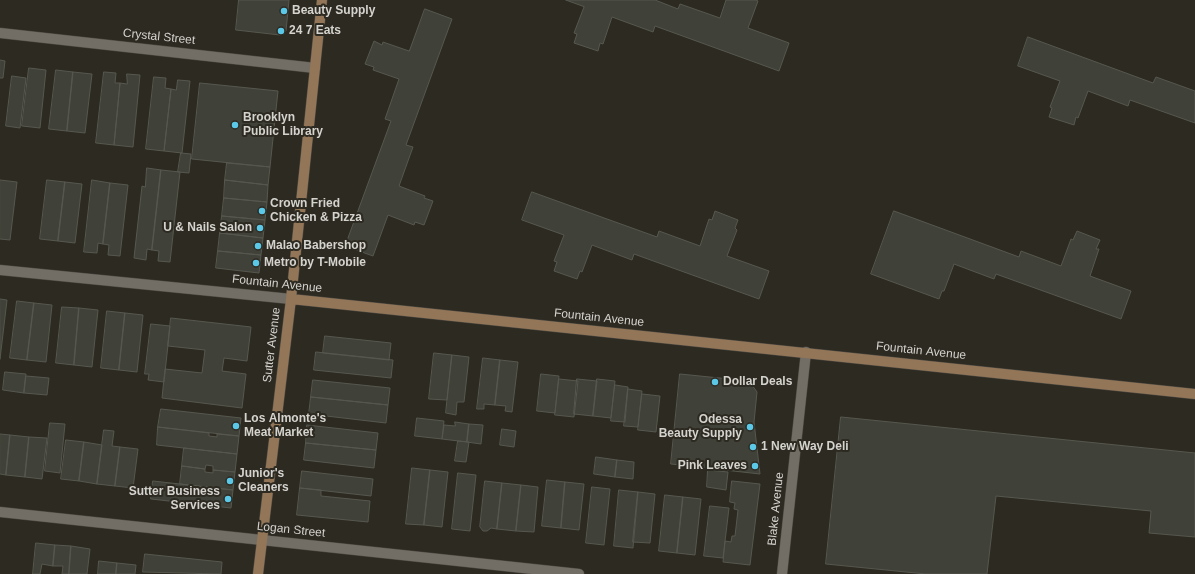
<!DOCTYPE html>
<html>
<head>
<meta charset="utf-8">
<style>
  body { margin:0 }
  canvas { display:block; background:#2d2a22 }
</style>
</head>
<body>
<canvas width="1195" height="574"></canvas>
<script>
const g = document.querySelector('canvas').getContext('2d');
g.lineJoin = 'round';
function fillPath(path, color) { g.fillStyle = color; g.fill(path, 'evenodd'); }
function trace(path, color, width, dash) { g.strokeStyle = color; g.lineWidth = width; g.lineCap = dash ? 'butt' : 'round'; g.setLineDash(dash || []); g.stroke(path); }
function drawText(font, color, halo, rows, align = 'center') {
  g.font = font + ' Helvetica,sans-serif'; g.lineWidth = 4; g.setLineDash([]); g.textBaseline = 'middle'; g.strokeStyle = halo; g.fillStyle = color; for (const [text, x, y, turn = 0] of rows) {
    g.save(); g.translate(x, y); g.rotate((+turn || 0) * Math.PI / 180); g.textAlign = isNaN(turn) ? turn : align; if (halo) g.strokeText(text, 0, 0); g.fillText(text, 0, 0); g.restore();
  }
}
const building = new Path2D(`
  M239,0h50l-3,31 -6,4 -44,-5z
  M566,0h89l23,9 2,-5 40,14 6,-18h30l2,1 -10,27 41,15 -10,28 -124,-45 -2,6 -41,-15 -9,27 -3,-1 -2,8 -24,-8 3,-9 -3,-1 10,-26z
  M425,9l27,10 -46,126 7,2 -14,39 26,10 -1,2 9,3 -9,24 -9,-3 -1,3 -26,-10 -15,41 -28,-10 46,-125 -6,-2 14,-40 -26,-9 1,-3 -9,-3 9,-23 8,4 1,-3 26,9z
  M1028,37l125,46 3,-6 39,14v32l-65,-23 -2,6 -40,-15 -10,27 -2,-1 -2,8 -25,-8 3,-9 -2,-1 10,-26 -42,-15z
  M0,60l5,1 -2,17h-3z
  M29,68l17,2 -6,58 -18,-2z
  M56,70l17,2 -6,59 -18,-2z
  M73,72l19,2 -7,59 -18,-2z
  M104,72l12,1 -1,10h5l-6,62 -18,-2z
  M127,74l13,1 -7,72 -19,-2 6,-62 7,1z
  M12,76l14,2 -6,50 -14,-2z
  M154,77l12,1 -1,10 6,1 -7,62 -18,-2z
  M178,80l12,1 -8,72 -18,-2 7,-62 5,1z
  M200,83l78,8 -8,76 -78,-8z
  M181,153l10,1 -2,19 -11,-1z
  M227,163l43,4 -2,18 -43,-5z
  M147,168l14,2 -9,80 -5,-1 -1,11 -12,-2 8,-72 3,1z
  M161,170l19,2 -10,90 -12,-1 1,-10 -7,-1z
  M0,180l17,2 -7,58 -10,-1z
  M47,180l18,2 -7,59 -18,-2z
  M92,180l18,3 -7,61 -5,-1 -1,10 -13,-1z
  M225,180l43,5 -1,17 -43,-4z
  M65,182l17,2 -7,59 -17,-2z
  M110,183l18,2 -8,71 -12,-1 1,-10 -6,-1z
  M532,192l125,45 2,-6 41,15 9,-27 3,1 3,-9 23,9 -3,8 2,2 -10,26 42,15 -10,28 -125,-45 -2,6 -40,-15 -10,27 -2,-1 -3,8 -23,-8 3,-9 -3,-1 10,-26 -42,-15z
  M224,198l43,4 -2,18 -43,-4z
  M894,211l125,46 2,-6 40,15 10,-27 2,1 4,-9 23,9 -4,9h3l-9,27 41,15 -10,28 -125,-45 -2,5 -40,-15 -10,27h-2l-3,8 -68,-25z
  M222,216l43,4 -2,18 -43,-5z
  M220,233l43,5 -2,17 -43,-4z
  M218,251l43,4 -2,18 -43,-5z
  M0,299l7,1 -7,59z
  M17,301l17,2 -7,57 -17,-2z
  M34,303l18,2 -6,57 -19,-2z
  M62,307l17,1 -5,57 -18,-2z
  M79,308l19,2 -6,57 -18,-2z
  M107,311l18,2 -6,57 -18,-2z
  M125,313l18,2 -6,57 -18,-2z
  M171,318l80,9 -4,34 -23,-3 -2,13 24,3 -4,34 -80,-10 3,-29 37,4 3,-23 -37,-4z
  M151,324l19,2 -6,56 -16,-2 1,-6h-4z
  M325,336l66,7 -2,17 -66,-7z
  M316,352l77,8 -2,18 -77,-8z
  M434,353l18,2 -5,45 -18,-1z
  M452,355l17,2 -5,45h-7l-1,13 -10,-2z
  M483,358l17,2 -5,45 -11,-1v5h-7z
  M500,360l18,2 -6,50 -7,-1 1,-5 -11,-1z
  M5,372l21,2 -2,19 -21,-3z
  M541,374l18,2 -4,37 -18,-2z
  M680,374l69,7 8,11 -3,30 6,52 -89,-10z
  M26,376l23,2 -2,17 -23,-2z
  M559,379l19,2 -4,36 -19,-2z
  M577,379l20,2 -4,35 -19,-2z
  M597,379l18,2 -4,37 -18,-2z
  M313,380l77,8 -2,17 -77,-8z
  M615,385l13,2 -3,35 -14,-1z
  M628,389l14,2 -4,36 -14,-1z
  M642,394l18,2 -4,36 -18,-2z
  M311,397l77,8 -2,18 -77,-9z
  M161,409l80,9 -2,18 -81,-9z
  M841,417l354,36v84l-46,-4 2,-22 -155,-15 -9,78h-61l-100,-10z
  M417,418l27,3 -2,18 -27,-3z
  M455,422l14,2 -2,18 -25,-3 2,-14 11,1z
  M50,423l15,1 -5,49 -15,-2z
  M469,424l14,1 -2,19 -14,-2z
  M307,425l71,8 -2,17 -70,-7z
  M158,427l51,6v3l8,1v-3l22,2 -2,18 -80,-9z
  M502,429l14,2 -2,16 -14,-2z
  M104,430l10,1 -2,15 8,1 -5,39 -18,-2z
  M0,434l10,1 -4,40 -6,-1z
  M10,435l19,2 -4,40 -19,-2z
  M29,437l18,1 -5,41 -17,-2z
  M66,440l18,2 -5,39 -18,-2z
  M458,441l11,1 -3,20 -11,-1z
  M84,442l18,3 -5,39 -18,-3z
  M306,443l70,7 -2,18 -70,-8z
  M120,447l18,2 -5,39 -18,-2z
  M184,448l53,6 -2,18 -22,-2v-4l-7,-1 -1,4 -23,-3z
  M596,457l21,3 -2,17 -21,-3z
  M617,460l17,2 -1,17 -18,-2z
  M182,466l23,3v3l8,1v-3l22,2 -2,18 -53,-6z
  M412,468l18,2 -6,55 -18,-1z
  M430,470l18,2 -6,55 -18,-2z
  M708,470l20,2 -2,18 -19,-3z
  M302,471l71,8 -2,17 -71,-8z
  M458,473l18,2 -6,56 -18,-2z
  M547,480l18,2 -4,46 -19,-2z
  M153,481l80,9 -2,18 -80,-9z
  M485,481l17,2 -5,46 -6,-1 -4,3h-4l-3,-4z
  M732,481l28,3 -10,81 -27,-3 2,-21 6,1 1,-6h3l3,-26 -4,-1 1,-6 -5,-1z
  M565,482l19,2 -5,46 -18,-2z
  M502,483l19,2 -5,46 -19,-2z
  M521,485l17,2 -4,45 -18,-1z
  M592,487l18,2 -6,56 -18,-2z
  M300,488l21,2v6l49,5 -2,21 -71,-7z
  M619,490l19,2 -5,56 -19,-2z
  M638,492l17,2 -5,49 -17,-1z
  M665,495l18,2 -6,56 -18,-2z
  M683,497l18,2 -6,56 -18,-2z
  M710,506l19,2 -6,50 -19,-2z
  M36,543l19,2 -2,21 -11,-2 -2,10h-7z
  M55,545l16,1 -2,28h-7l1,-8h-10z
  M71,546l19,3 -3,25h-18z
  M145,554l77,8 -1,12 -78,-2z
  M99,561l18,2 -1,11h-18z
  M117,563l19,2 -1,9h-19z`);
fillPath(building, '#404138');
trace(building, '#56574e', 1);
const street = new Path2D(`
  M0,33l315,35
  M0,270l291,29
  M0,512l579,62
  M782,574l24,-222`);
const secondary = new Path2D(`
  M291,299l904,95
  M258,574l33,-275 31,-299`);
trace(street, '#4b4842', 11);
trace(secondary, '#4b4842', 11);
trace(street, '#726e65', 10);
trace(secondary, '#927657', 10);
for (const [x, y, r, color] of [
  [284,11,4,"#5ac8e6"],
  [281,31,4,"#5ac8e6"],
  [235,125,4,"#5ac8e6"],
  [262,211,4,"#5ac8e6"],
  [260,228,4,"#5ac8e6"],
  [258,246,4,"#5ac8e6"],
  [256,263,4,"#5ac8e6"],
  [715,382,4,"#5ac8e6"],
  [236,426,4,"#5ac8e6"],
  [750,427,4,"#5ac8e6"],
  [753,447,4,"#5ac8e6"],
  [755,466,4,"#5ac8e6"],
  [230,481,4,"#5ac8e6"],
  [228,499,4,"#5ac8e6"]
]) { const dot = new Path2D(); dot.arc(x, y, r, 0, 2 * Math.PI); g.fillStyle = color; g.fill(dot); trace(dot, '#2d2a22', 1.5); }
drawText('bold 12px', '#d5d3ce', '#2d2a22', [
  ["Beauty Supply",292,11],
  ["24 7 Eats",289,31],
  ["Brooklyn",243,118],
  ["Public Library",243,132],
  ["Crown Fried",270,204],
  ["Chicken & Pizza",270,218],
  ["U & Nails Salon",252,228,"right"],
  ["Malao Babershop",266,246],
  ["Metro by T-Mobile",264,263],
  ["Dollar Deals",723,382],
  ["Los Almonte's",244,419],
  ["Meat Market",244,433],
  ["Odessa",742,420,"right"],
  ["Beauty Supply",742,434,"right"],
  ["1 New Way Deli",761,447],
  ["Pink Leaves",747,466,"right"],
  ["Junior's",238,474],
  ["Cleaners",238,488],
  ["Sutter Business",220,492,"right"],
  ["Services",220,506,"right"]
], 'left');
drawText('12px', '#d5d3ce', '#2d2a22', [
  ["Crystal Street",159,37,6],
  ["Fountain Avenue",277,284,6],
  ["Fountain Avenue",599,318,6],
  ["Sutter Avenue",272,345,-83],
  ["Fountain Avenue",921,351,6],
  ["Blake Avenue",776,509,-84],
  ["Logan Street",291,530,6]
]);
</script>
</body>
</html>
